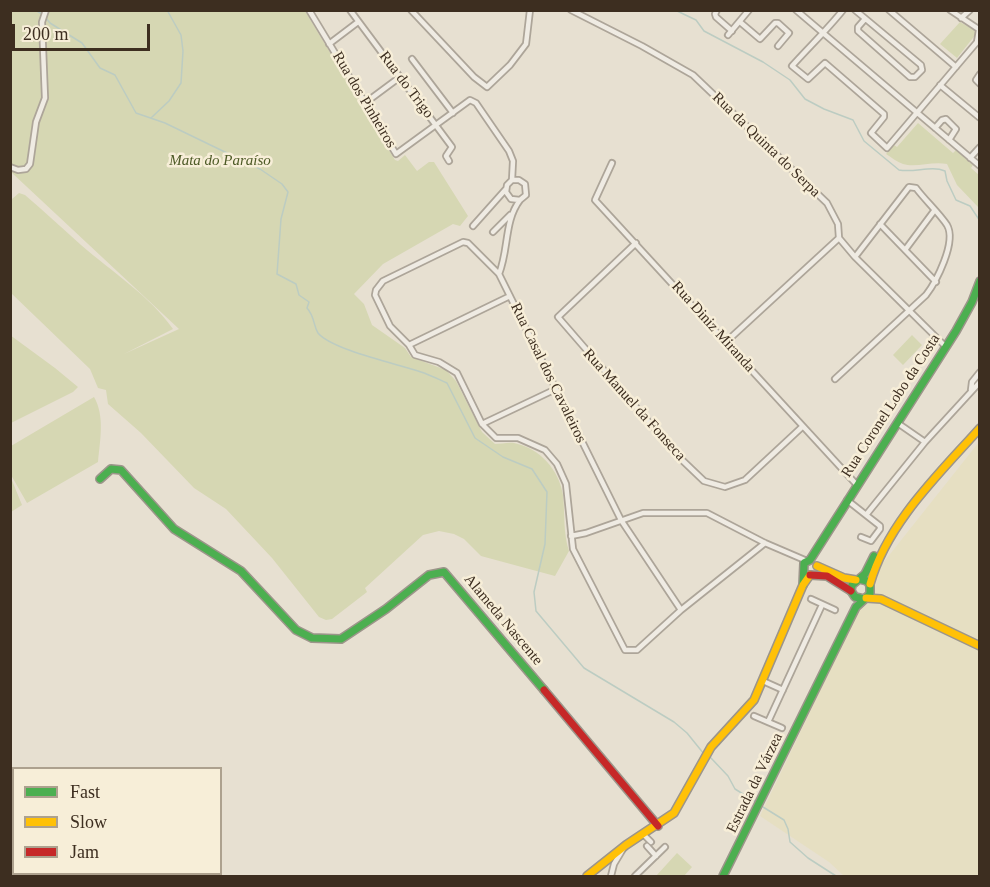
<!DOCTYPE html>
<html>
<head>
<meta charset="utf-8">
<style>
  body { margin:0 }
  #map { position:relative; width:990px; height:887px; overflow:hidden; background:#e7e0d1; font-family:Georgia,serif }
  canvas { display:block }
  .frame { position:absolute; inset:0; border:12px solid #3d2e20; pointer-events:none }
  .legend { position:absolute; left:12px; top:767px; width:210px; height:108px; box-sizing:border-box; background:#f7eed8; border:2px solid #ada18e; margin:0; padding:8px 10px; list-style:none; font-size:18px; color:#3d2e20 }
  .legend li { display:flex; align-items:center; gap:12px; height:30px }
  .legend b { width:30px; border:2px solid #ada18e }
  .scale { position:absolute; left:12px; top:24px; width:138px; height:27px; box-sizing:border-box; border:3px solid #3d2e20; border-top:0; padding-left:8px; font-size:18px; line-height:21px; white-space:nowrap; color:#3d2e20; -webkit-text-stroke:4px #f7eed8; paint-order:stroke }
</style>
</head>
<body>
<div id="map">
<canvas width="990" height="887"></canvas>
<div class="frame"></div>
<ul class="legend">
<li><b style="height:8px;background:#4caf50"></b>Fast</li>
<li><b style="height:8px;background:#ffc107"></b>Slow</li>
<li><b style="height:8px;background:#c62828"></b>Jam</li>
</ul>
<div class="scale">200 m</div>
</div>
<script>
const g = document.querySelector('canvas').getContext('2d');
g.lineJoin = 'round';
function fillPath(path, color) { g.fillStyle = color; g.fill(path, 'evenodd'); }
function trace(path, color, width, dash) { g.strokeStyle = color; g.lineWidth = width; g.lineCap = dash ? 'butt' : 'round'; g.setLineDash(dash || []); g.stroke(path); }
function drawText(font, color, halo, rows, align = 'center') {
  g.font = font + ' Georgia,serif'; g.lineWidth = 5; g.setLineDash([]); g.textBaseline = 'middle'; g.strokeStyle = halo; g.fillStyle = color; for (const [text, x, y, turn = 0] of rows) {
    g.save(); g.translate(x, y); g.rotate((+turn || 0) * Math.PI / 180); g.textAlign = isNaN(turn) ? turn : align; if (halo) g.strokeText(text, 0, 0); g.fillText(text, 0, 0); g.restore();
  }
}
fillPath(new Path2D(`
  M979,442v434h-135l-15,-14 -69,-46 119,-248z`), '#e6dfc2');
fillPath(new Path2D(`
  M11,11h294l90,149 3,1 7,-6 12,16 12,-9h5l34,54 -8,10 -7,-2 -70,40 -29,30 10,10 8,21 33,23 6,9 35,13 10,11 26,51 13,12c6,0 13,-2 19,-1 26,5 45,27 49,52 2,19 0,38 6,56l-14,25 -74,-20 -17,-17 -10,-5 -15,-3 -16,4 -58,53 2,4 -35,27 -6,1 -7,-3 -47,-59 -46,-49 -32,-21 -53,-55 -33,-29 -2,-14 -8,-2 -8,-19 -79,-76 -1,-96 2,2 7,-6 6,2c19,16 37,33 56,50 31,27 68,50 92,84l-49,25 55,-25 -168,-157z
  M960,22l14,8 2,4 -19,24 -17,-14z
  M918,123l35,30 3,-3 17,15 -2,3 8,7v33l-22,-23 -10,-21c-15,-3 -31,4 -44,0 -6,-2 -12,-7 -17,-10l8,-9 3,2z
  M10,335l45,33 23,19 -5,5 -62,31z
  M912,335l10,10 -19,20 -10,-10z
  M94,397c11,19 6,43 4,65l-71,41 -16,-28v-29z
  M11,478l11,27 -11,7h-1z
  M677,853l15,14 -8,9h-28z`), '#d6d7b3');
trace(new Path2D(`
  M35,10l7,4
  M675,10l21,10 8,11 59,31 27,18 15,19 19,10 29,11 11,21 35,29c16,3 32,-5 46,1l2,10 9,19 14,6 10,15
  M45,17l5,6 32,20 18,25 15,7 21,38 29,10 95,46 22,15 6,8 -7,27 -4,55 19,10 3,11 10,7 -2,6c8,9 6,17 11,25 14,17 80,31 103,39 9,3 17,7 26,11l28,55 28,19 29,12 15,23 -2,52 -11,48 2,19 48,57 90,54 13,11 17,21
  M151,118l18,-17 12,-18 2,-32 -2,-16 -14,-25
  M711,758l17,18 7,13 21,13
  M763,807l21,13 4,9 2,13 18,16 28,18`), '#bcccc2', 1.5);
const street = new Path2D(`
  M309,10l87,144 74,-54 6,3 33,48 4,10 -1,19 -5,5 -1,7 5,7 9,1 6,-5 -1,-11 -6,-4h-7
  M350,10l102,137 -6,9 3,5
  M411,10l63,67 13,10 23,-22 16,-21 4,-34
  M571,10l71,36 51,29 134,128 11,21 1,14 16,19 91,90
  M717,10l-2,4 1,3 16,14
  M796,10l184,156
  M843,10c-16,20 -34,37 -51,56l16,13 17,-16 59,51v3l-13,16 16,15 90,-106 2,-12
  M855,10l66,55 1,5 -7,7h-5l-52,-46v-4l7,-8
  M889,10l67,57
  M950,10l30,20
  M961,18l9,-8
  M740,22l20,17 15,-16h3l11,10 -11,13
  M728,35l21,-25
  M329,44l29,-22
  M412,59l41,54
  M980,74l-4,6 4,4
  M940,85l40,33
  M365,103l35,-26
  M935,128l7,-8 4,-1 10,10 -7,11
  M970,158l10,-11
  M612,163l-17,37 262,285
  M10,167l8,3 8,-1 4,-5 6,-42 9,-24 -3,-76 4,-12
  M880,224l56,58
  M473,226l33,-37
  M493,232l17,-17
  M636,243l-78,74 123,142 23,22 21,6 20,-7 57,-53
  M905,250l29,-39
  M499,274c10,-25 5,-53 21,-74
  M726,342l113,-104
  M409,345l101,-49
  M835,379l91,-84c10,-13 31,-53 21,-70 -7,-11 -23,-26 -31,-37l-7,-1 -54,70
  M971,390l1,-8 8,-10
  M482,424l74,-35
  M899,424l26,18
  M847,500l19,15 59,-73 55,-60
  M571,536l15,-3 57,-20h64l58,30 42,18
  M861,537l10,4 9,-12v-3l-14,-11
  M811,599l24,11
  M681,610l-60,-90 -122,-246 -31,-31 -5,-1 -80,39 -7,9 -1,5 15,31 19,19 6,10 24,7 18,11 25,51 14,14h22l27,12 12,14 9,20 7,65 52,101h12l44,-40 84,-67
  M763,681l20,9
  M754,716l28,12
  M768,722l54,-117
  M643,834l8,8
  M647,846l9,10
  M611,876l3,-12 9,-15
  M635,876l30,-29`);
const fast = new Path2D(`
  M100,479l11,-10 10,1 53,59 67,42 55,59 16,8 29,1 45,-30 43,-34 15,-3 100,118
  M859,579l6,-5 9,-18
  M803,585l1,-22 6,-3 146,-229 16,-29 8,-21
  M723,876l133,-269 14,-13v-9l-3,-4 -8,-2 -7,6 -1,6 4,6 9,2`);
const slow = new Path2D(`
  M817,566l27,12 12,2
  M870,584c17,-61 69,-110 110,-156
  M866,598l15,1 99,47
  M587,876l39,-31 48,-32 37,-66 43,-47 49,-115 7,-10`);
const jam = new Path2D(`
  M810,575l17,1 24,15
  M544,690l114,136`);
trace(street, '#ada599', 8);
trace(fast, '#9c958a', 10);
trace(slow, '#9c958a', 10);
trace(jam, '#9c958a', 10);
trace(street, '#efebe3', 4.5);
trace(fast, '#4caf50', 7);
trace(slow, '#ffc107', 7);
trace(jam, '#c62828', 7);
drawText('15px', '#3d2e20', '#f7eed8', [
  ["Rua do Trigo",406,85,53],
  ["Rua dos Pinheiros",364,100,59],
  ["Rua da Quinta do Serpa",766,145,44],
  ["Rua Diniz Miranda",713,327,48],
  ["Rua Casal dos Cavaleiros",548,373,64],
  ["Rua Manuel da Fonseca",634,405,48],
  ["Rua Coronel Lobo da Costa",891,406,-57],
  ["Alameda Nascente",503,620,50],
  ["Estrada da Várzea",755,783,-64]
]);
drawText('italic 15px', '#4d5a26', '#f7eed8', [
  ["Mata do Paraíso",220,161]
]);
</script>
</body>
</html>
